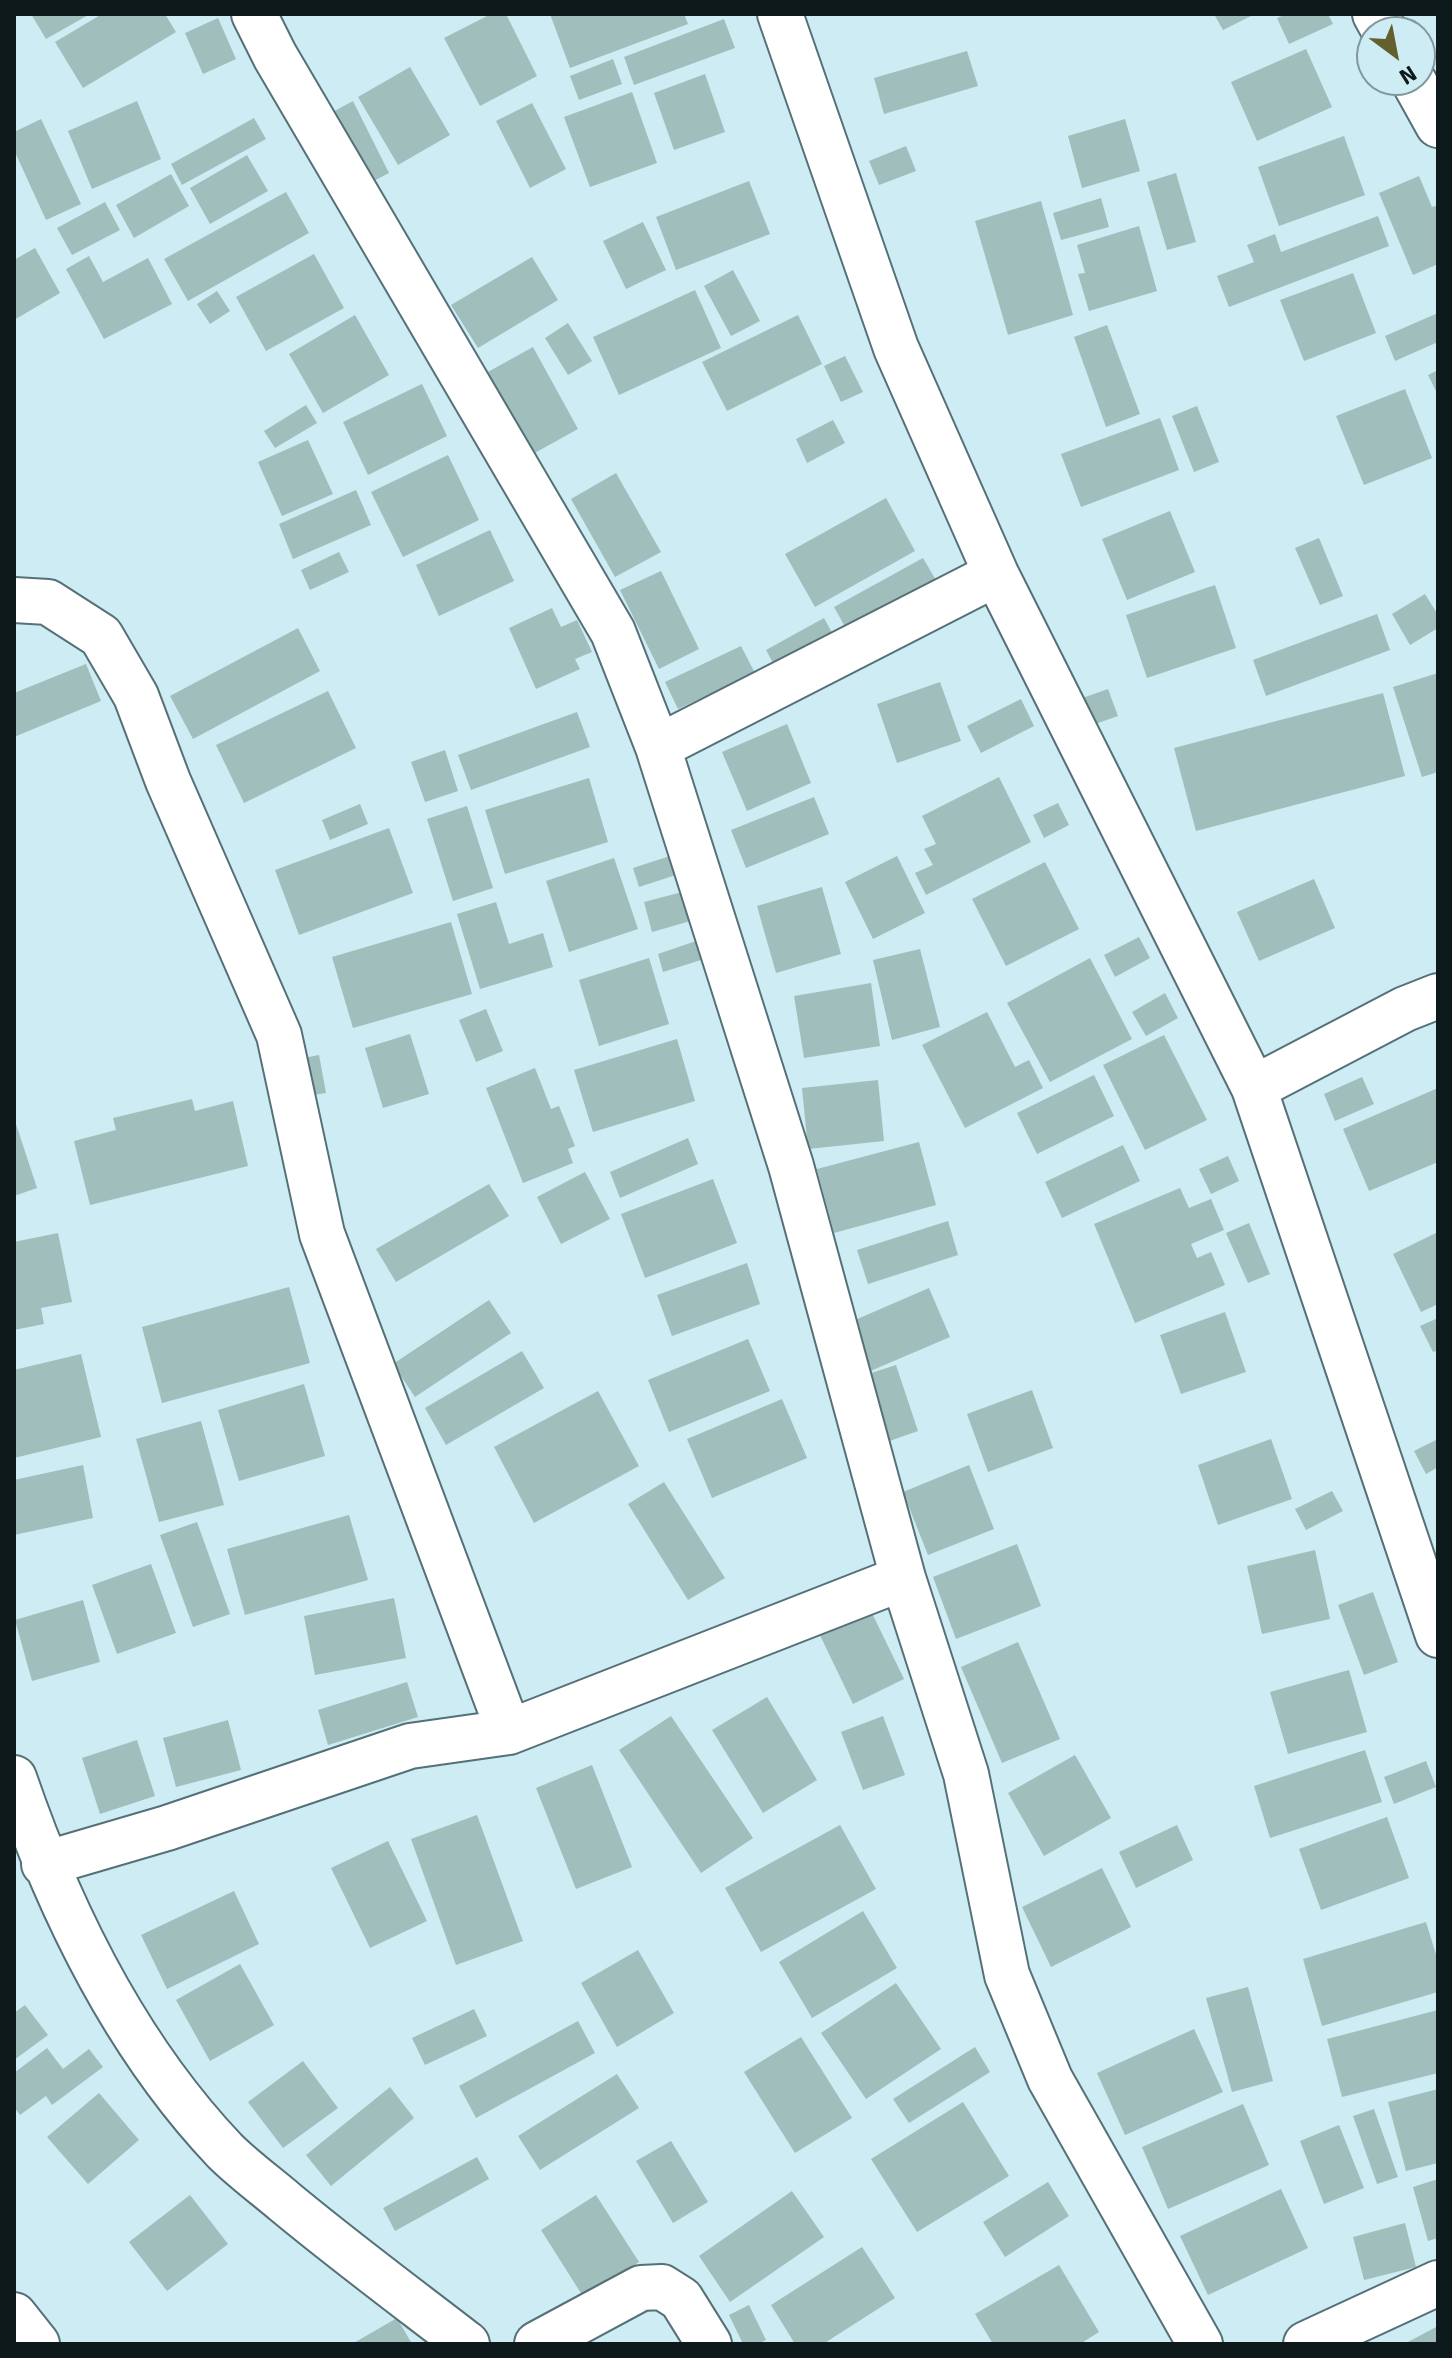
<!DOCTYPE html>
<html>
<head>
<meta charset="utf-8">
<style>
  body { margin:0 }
  #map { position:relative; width:1452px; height:2358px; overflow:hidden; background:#cdecf3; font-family:Signika,sans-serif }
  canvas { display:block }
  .frame { position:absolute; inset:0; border:16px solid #0e191c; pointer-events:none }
  .north { position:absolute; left:1356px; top:16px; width:80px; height:80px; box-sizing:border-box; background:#cdecf3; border:2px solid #81989d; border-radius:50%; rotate:148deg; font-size:22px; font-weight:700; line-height:32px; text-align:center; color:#0e191c }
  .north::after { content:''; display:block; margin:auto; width:28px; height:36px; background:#64602d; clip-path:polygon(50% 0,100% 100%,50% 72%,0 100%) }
</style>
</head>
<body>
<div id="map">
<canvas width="1452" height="2358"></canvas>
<div class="frame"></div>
<div class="north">N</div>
</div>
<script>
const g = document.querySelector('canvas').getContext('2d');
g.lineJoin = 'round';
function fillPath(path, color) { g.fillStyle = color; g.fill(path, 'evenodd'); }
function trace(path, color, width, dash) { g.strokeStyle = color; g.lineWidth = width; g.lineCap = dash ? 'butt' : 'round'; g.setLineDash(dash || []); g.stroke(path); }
fillPath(new Path2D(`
  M31,14h59l-44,25z
  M102,14h63l11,18 -93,56 -28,-46z
  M491,14h15l31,62 -57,30 -36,-68z
  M550,14h134l4,10 -118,44z
  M1214,14h41l-32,16z
  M1287,14h41l5,10 -44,20 -12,-26z
  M218,18l18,41 -33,15 -18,-41z
  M724,19l11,29 -101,37 -10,-28z
  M1306,49l26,58 -75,34 -26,-59z
  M967,51l11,35 -94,28 -10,-36z
  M613,59l9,25 -43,16 -9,-24z
  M410,67l40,68 -52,30 -40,-68z
  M705,74l20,58 -51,18 -20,-57z
  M632,92l25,71 -67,24 -26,-70z
  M137,101l24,58 -69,30 -24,-58z
  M353,101l36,72 -23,12 -37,-71z
  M532,103l34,66 -36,19 -34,-67z
  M254,118l12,21 -84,46 -11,-21z
  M41,119l40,85 -35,16 -32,-70v-18z
  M1125,119l15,52 -58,17 -14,-52z
  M1344,136l21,59 -86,31 -21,-59z
  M906,146l10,25 -37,14 -10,-24z
  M247,155l21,36 -58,33 -20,-36z
  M1176,173l20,69 -29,8 -20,-68z
  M171,174l18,32 -55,32 -18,-33z
  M1419,176l13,31 6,-2v59l-25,11 -34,-82z
  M749,181l21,53 -94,36 -20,-53z
  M286,192l23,41 -121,68 -24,-42z
  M1101,198l8,29 -48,13 -8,-27z
  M1041,201l32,114 -65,20 -33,-114z
  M105,202l15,28 -48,25 -15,-27z
  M1378,216l11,30 -160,61 -12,-31 37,-14 -7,-17 28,-11 6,18z
  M643,222l23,48 -40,19 -23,-48z
  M1139,226l18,65 -68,20 -11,-37 7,-1 -8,-28z
  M35,248l25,45 -46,27v-60z
  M314,254l30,54 -78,43 -30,-54z
  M89,256l14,26 45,-24 24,46 -68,35 -38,-70z
  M532,257l26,43 -80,48 -27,-43z
  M733,270l27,51 -29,15 -27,-50z
  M1353,273l23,60 -72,28 -24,-61z
  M695,290l26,58 -102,47 -26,-58z
  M217,291l13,20 -20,13 -13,-20z
  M1438,313v29l-43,19 -10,-25z
  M355,315l34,60 -66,38 -34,-59z
  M798,315l24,49 -95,47 -25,-49z
  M568,323l24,38 -24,14 -23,-37z
  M1107,325l33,89 -34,13 -32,-90z
  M533,347l45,82 -47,26 -45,-82z
  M845,356l18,36 -22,10 -17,-36z
  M1438,370v25l-10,-20z
  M422,384l25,52 -79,39 -25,-53z
  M1405,389l27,69 -68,27 -28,-69z
  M306,405l11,18 -42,25 -11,-17z
  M1197,406l22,56 -25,10 -22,-56z
  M1160,418l19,52 -98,37 -20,-53z
  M833,420l12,23 -38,20 -11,-24z
  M308,440l25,54 -51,22 -24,-54z
  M448,455l31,65 -76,37 -32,-65z
  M616,473l45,79 -46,25 -44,-78z
  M356,490l15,35 -78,34 -14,-35z
  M886,498l29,53 -100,56 -30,-53z
  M1170,511l25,61 -68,28 -25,-61z
  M490,530l24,51 -75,35 -23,-51z
  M1319,538l24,58 -23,9 -25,-57z
  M339,552l10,20 -39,18 -9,-20z
  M923,558l14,24 -89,50 -14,-25z
  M661,571l38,78 -40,20 -39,-79z
  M1215,585l21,63 -89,30 -21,-63z
  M1425,594l13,21v13l-28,17 -18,-31z
  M552,608l9,19 16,-7 15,32 -17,7 5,10 -44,20 -27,-61z
  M1377,614l13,36 -124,46 -13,-36z
  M824,618l12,22 -58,32 -12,-22z
  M298,628l22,43 -127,68 -23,-43z
  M741,646l14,27 -77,36 -13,-27z
  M86,664l15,37 -87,36v-44z
  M1438,673v99l-16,5 -29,-90z
  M940,682l21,59 -64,22 -20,-59z
  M1108,689l10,27 -34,12 -10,-27z
  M328,691l28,57 -112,55 -28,-58z
  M1383,693l22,83 -209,55 -22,-83z
  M1021,699l13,27 -53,27 -14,-27z
  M577,712l13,35 -119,43 -13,-35z
  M787,724l24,59 -64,28 -25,-59z
  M445,750l13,41 -33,11 -14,-40z
  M999,777l32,65 -105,53 -11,-22 18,-8 -9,-16 12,-5 -14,-28z
  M589,778l19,64 -103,32 -20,-64z
  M814,797l15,37 -83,34 -15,-38z
  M1058,803l11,22 -25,13 -11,-23z
  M360,804l8,20 -38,16 -8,-20z
  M467,806l26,82 -40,13 -26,-82z
  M389,828l24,65 -114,42 -24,-65z
  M676,854l6,19 -43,14 -6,-19z
  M897,856l28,57 -52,26 -28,-57z
  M614,858l24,71 -69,23 -23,-71z
  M1045,862l34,67 -73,37 -34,-67z
  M1314,879l21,49 -76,33 -22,-49z
  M822,887l19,67 -65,19 -19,-67z
  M686,891l8,29 -42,12 -8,-30z
  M496,902l13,42 34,-11 10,34 -73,22 -23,-75z
  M451,922l21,72 -119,34 -21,-71z
  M1139,937l11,21 -35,19 -11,-22z
  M696,941l5,19 -38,12 -5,-18z
  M920,949l20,78 -48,13 -19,-80z
  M649,958l20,66 -70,22 -20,-66z
  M1090,958l42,81 -82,43 -43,-79z
  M871,983l9,63 -76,12 -10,-62z
  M1165,993l13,25 -32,18 -14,-24z
  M486,1009l17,42 -27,11 -17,-42z
  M987,1012l28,55 14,-7 14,28 -78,40 -43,-83z
  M410,1034l19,60 -46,14 -18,-60z
  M1164,1035l43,85 -62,30 -42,-85z
  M677,1039l18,62 -102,31 -19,-62z
  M319,1055l7,38 -20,3 -8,-37z
  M535,1068l16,41 8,-3 16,40 -7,3 5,14 -50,20 -37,-95z
  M1094,1075l20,41 -77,38 -20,-41z
  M1362,1077l12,27 -39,17 -11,-27z
  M878,1080l6,61 -76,8 -6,-61z
  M1438,1088v74l-69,29 -26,-62z
  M192,1099l3,12 38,-10 15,65 -158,39 -16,-64 42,-11 -3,-12z
  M14,1118l23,70 -23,8z
  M688,1138l10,26 -78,34 -10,-26z
  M919,1142l17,63 -102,28 -17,-64z
  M1123,1145l17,36 -78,37 -17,-36z
  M1228,1156l11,25 -28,13 -12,-25z
  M585,1172l25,47 -49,25 -24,-47z
  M713,1179l24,64 -92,35 -24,-64z
  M489,1184l20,32 -113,66 -20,-33z
  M1180,1188l9,20 22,-9 13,31 -33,14 6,14 14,-6 14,33 -90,38 -41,-99z
  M948,1221l10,34 -90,29 -11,-34z
  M1249,1223l21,51 -22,9 -22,-50z
  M1438,1232v72l-17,8 -28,-58z
  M58,1233l14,69 -31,6 3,16 -30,6v-88z
  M747,1263l13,41 -88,32 -15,-41z
  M289,1287l21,76 -148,40 -20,-76z
  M929,1288l21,49 -82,35 -20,-49z
  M489,1300l22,33 -96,64 -22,-33z
  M1225,1312l21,60 -65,22 -21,-59z
  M1438,1318v32l-5,2 -13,-26z
  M748,1339l22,52 -101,41 -21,-52z
  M522,1351l22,37 -98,57 -21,-37z
  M81,1354l20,83 -87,21v-88z
  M896,1365l22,66 -37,13 -22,-67z
  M304,1384l21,72 -86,25 -21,-71z
  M1032,1390l21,58 -65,24 -21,-58z
  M598,1391l41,75 -105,57 -40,-76z
  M782,1399l25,59 -95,40 -25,-59z
  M201,1421l23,84 -65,17 -23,-83z
  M1271,1439l21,60 -74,26 -20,-60z
  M1438,1439v28l-12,7 -12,-23z
  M83,1465l10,53 -79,17v-55z
  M969,1465l25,64 -66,26 -25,-63z
  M664,1482l61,96 -37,22 -60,-96z
  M1332,1491l11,20 -37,19 -11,-21z
  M349,1515l19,65 -123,35 -18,-66z
  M197,1522l33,92 -37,13 -33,-92z
  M1017,1544l24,62 -85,33 -23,-62z
  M1315,1550l15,69 -68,15 -15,-68z
  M151,1564l25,69 -59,21 -25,-69z
  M1373,1592l25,70 -34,13 -26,-70z
  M394,1598l12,60 -91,17 -11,-59z
  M83,1600l17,62 -68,19 -17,-61z
  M869,1607l35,72 -51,25 -35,-73z
  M1018,1642l42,97 -58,24 -41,-96z
  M1349,1670l18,62 -79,22 -18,-62z
  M407,1682l11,35 -90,28 -10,-35z
  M767,1697l50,83 -54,33 -51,-83z
  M671,1716l82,122 -52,35 -82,-123z
  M883,1716l22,59 -42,15 -22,-58z
  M228,1720l13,50 -65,17 -13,-49z
  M137,1740l18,56 -55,18 -18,-56z
  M1365,1750l17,52 -112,36 -16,-52z
  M1075,1755l36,63 -67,38 -36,-63z
  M1426,1761l10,26 -42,17 -10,-27z
  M592,1765l40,102 -56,22 -40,-101z
  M477,1815l46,126 -67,24 -45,-126z
  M1387,1817l22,61 -88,32 -22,-61z
  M840,1825l36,64 -115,63 -36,-64z
  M1177,1825l16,35 -57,28 -17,-36z
  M388,1841l39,80 -57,27 -39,-80z
  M1102,1868l29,59 -80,40 -29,-60z
  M234,1891l25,53 -92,45 -26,-54z
  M863,1911l34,57 -85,50 -33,-56z
  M1426,1922l12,39v31l-116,34 -19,-67z
  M638,1950l36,63 -57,34 -36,-64z
  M240,1964l34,61 -64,36 -34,-61z
  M896,1983l45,66 -75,50 -45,-66z
  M1248,1987l25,94 -41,11 -26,-94z
  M25,2005l23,30 -34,25v-47z
  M474,2009l13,27 -62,29 -13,-27z
  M1438,2010v63l-96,24 -15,-58z
  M578,2021l17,32 -119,65 -17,-32z
  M1194,2029l29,63 -98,43 -28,-62z
  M801,2037l51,81 -57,35 -51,-81z
  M975,2047l15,25 -81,51 -16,-24z
  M47,2048l16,21 26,-20 14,18 -51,38 -6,-9 -26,19 -6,-8v-34z
  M303,2061l35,47 -55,40 -35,-46z
  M617,2074l22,34 -99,62 -22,-34z
  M390,2087l24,31 -83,68 -25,-31z
  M1438,2089v74l-32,8 -18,-69z
  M99,2093l40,47 -51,44 -41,-47z
  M963,2102l46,74 -92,56 -46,-73z
  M1243,2104l26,61 -101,44 -26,-62z
  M1374,2109l24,68 -21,7 -24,-68z
  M1339,2125l25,63 -40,16 -24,-63z
  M671,2141l37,61 -35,21 -37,-62z
  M477,2157l12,22 -94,52 -12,-23z
  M1438,2179v59l-10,3 -15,-54z
  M1048,2182l21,34 -64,41 -22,-35z
  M1281,2189l27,59 -100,47 -28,-59z
  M792,2191l32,46 -94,65 -31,-46z
  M190,2195l38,49 -61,47 -38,-49z
  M596,2195l43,67 -55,36 -43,-68z
  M1405,2223l11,44 -52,13 -11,-43z
  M862,2247l33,51 -72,46h-28l-24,-39z
  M1059,2265l40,67 -19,12h-87l-18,-30z
  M749,2305l17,35 -9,4h-14l-14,-29z
  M397,2318l15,26h-60z
  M1438,2326v18h-34z`), '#a0bebc');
const minor = new Path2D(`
  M254,14l21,42 338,576 45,115 133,419 112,412 63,196 41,201 43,104 150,265
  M780,14l116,334 100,226 258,514 184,547
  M1375,14l10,18
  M1413,80l25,45
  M14,600l34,2 53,34 35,60 32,85 111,254 43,199 187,498
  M658,747l338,-173
  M1254,1088l151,-79 33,-13
  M14,1778c46,134 113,270 211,373 18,18 40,34 60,51 59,49 121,95 182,142
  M44,1864l123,-36 243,-82 99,-14 394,-154
  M14,2315l23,29
  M537,2344l104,-56 21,-1 19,12 28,45
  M1306,2344l132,-61`);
trace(minor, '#557077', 48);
trace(minor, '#fff', 44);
</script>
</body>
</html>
